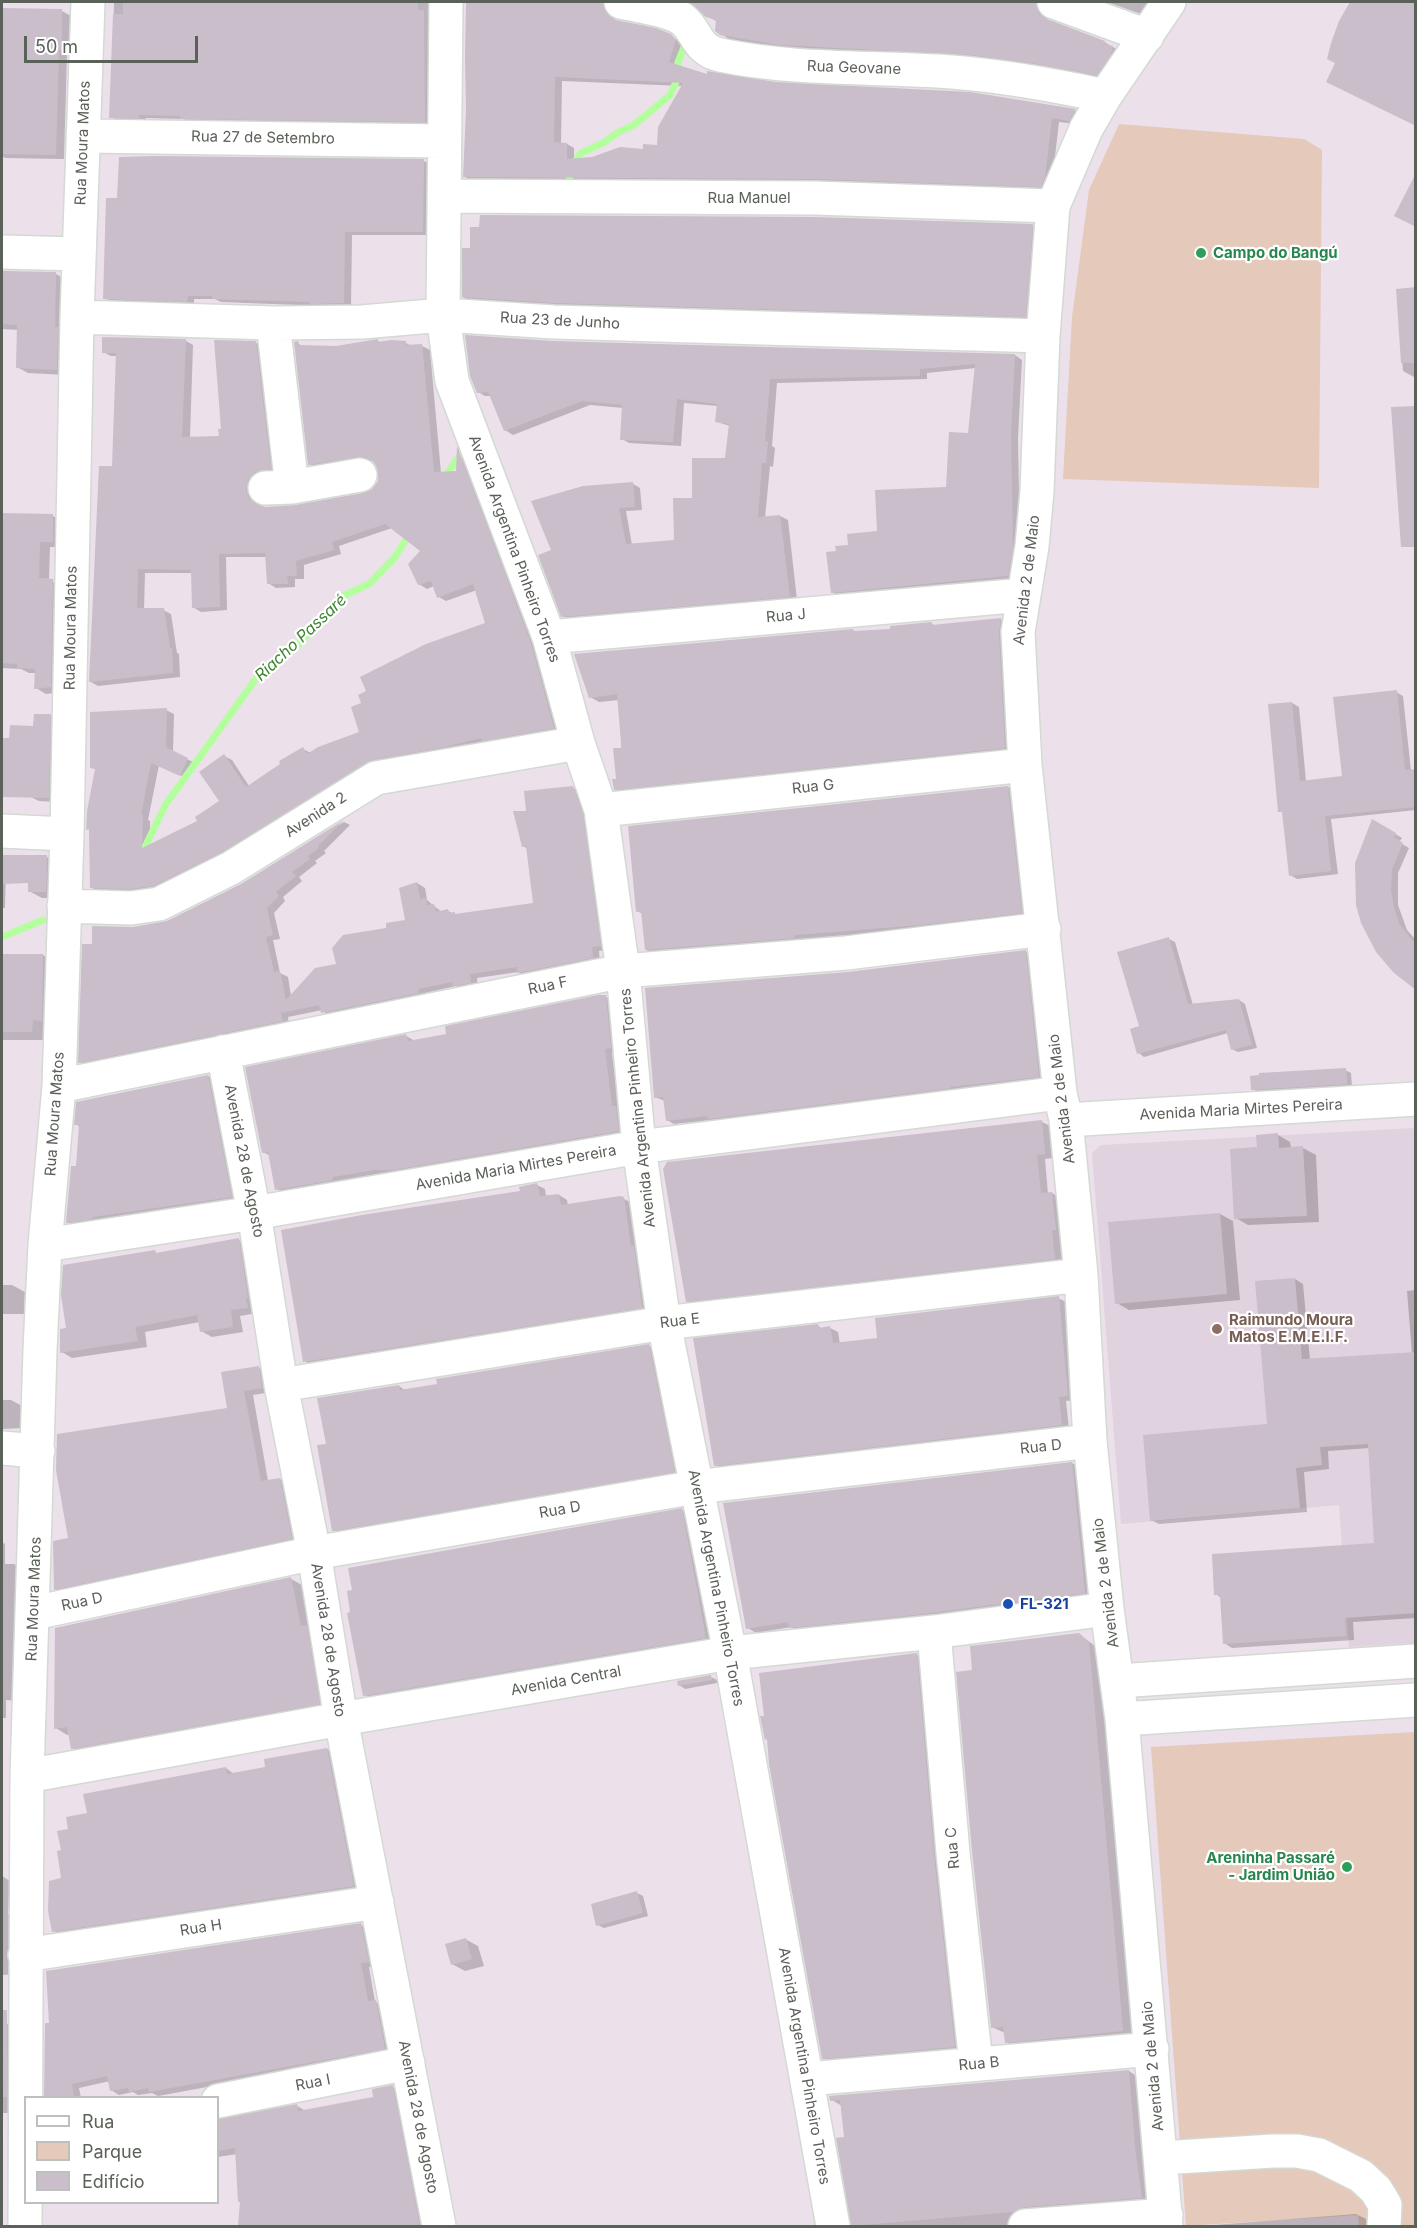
<!DOCTYPE html>
<html>
<head>
<meta charset="utf-8">
<style>
  body { margin:0 }
  #map { position:relative; width:1417px; height:2228px; overflow:hidden; background:#ece0eb; font-family:Inter,sans-serif }
  canvas { display:block }
  .frame { position:absolute; inset:0; border:3px solid #5a6158; pointer-events:none }
  .legend { position:absolute; left:24px; top:2096px; width:195px; height:108px; box-sizing:border-box; background:#fff; border:2px solid #bdc0bc; margin:0; padding:8px 10px; list-style:none; font-size:18px; color:#5a6158 }
  .legend li { display:flex; align-items:center; gap:12px; height:30px }
  .legend b { width:30px; border:2px solid #bdc0bc }
  .scale { position:absolute; left:24px; top:36px; width:174px; height:27px; box-sizing:border-box; border:3px solid #5a6158; border-top:0; padding-left:8px; font-size:18px; line-height:21px; white-space:nowrap; color:#5a6158; -webkit-text-stroke:4px #fff; paint-order:stroke }
</style>
</head>
<body>
<div id="map">
<canvas width="1417" height="2228"></canvas>
<div class="frame"></div>
<ul class="legend">
<li><b style="height:8px;background:#fff"></b>Rua</li>
<li><b style="height:16px;background:#e5c9bb"></b>Parque</li>
<li><b style="height:16px;background:#cabeca"></b>Edifício</li>
</ul>
<div class="scale">50 m</div>
</div>
<script>
const g = document.querySelector('canvas').getContext('2d');
g.lineJoin = 'round';
function fillPath(path, color) { g.fillStyle = color; g.fill(path, 'evenodd'); }
function trace(path, color, width, dash) { g.strokeStyle = color; g.lineWidth = width; g.lineCap = dash ? 'butt' : 'round'; g.setLineDash(dash || []); g.stroke(path); }
function drawText(font, color, halo, rows, align = 'center') {
  g.font = font + ' Inter,sans-serif'; g.lineWidth = 4.5; g.setLineDash([]); g.textBaseline = 'middle'; g.strokeStyle = halo; g.fillStyle = color; for (const [text, x, y, turn = 0] of rows) {
    g.save(); g.translate(x, y); g.rotate((+turn || 0) * Math.PI / 180); g.textAlign = isNaN(turn) ? turn : align; if (halo) g.strokeText(text, 0, 0); g.fillText(text, 0, 0); g.restore();
  }
}
fillPath(new Path2D(`
  M1415,1128v515l-66,4 -10,-142 -218,19 -29,-371 9,-8z`), '#e1d2e0');
fillPath(new Path2D(`
  M1119,124l185,15 18,11 -3,338 -256,-9 9,-162 17,-127z
  M1415,1732v494h-56l-1,-11 -172,11 -35,-479z`), '#e5c9bb');
fillPath(new Path2D(`
  M114,2h317v123l-243,-3 -4,-3 -38,-1 -1,3h-27l-7,-4z
  M467,2h143v10l6,9 46,11 19,10 2,3 -7,21 32,10 68,8 193,10 106,17 7,3 -5,10 -18,-2 -7,60 -4,8 -576,-9 -7,-4 3,-67zM562,81l121,5 -25,61 -14,4 -70,9v-12l-7,-4h-6z
  M691,2h352v9l4,9 57,22 16,9 -16,27 -64,-12 -58,-8 -165,-8 -57,-5 -31,-6 -8,-5 -3,-12 -11,-6z
  M1107,2h50l-10,14z
  M1353,2h63v124l-79,-63 3,-41z
  M2,10l60,1 9,5 -1,38h-3l-3,105 -59,-1 -3,-2z
  M120,158l304,3 7,4 -1,70h-78l-1,72 -130,-5 -6,-3h-21v6l-82,-3 -7,-4 13,-98z
  M1032,226l8,4 -7,90 -470,-13 -92,-6 -8,-4z
  M2,271l54,3 10,6 1,95 -39,-2 -11,-6 2,-37 -17,-1z
  M1416,289v103l-2,-15 -11,-6 -6,-81z
  M186,341l7,4 -3,93h30l36,-95 8,4 14,126 -24,21 3,10 9,4 29,-1 69,-12 9,-5 6,-9 1,-9 -7,-11 -8,-1 -48,9 -7,-5 -13,-121 7,4h32l42,-6 4,2h24l5,3h11l8,4 11,123h17v-24l6,3 74,196 22,84 -69,12 -329,145 -23,4 -40,-1 -8,-5v-57l-3,-1 8,-59 -5,-3 75,-57 8,4 -1,38 22,11 -7,16 -29,-14 -11,55 2,1v25l50,-24 21,-20 3,-46 8,4 17,26 54,-37 8,4 50,-20 126,-109 -10,-34 -31,11 -7,-4 -5,-11 -7,3 -8,-5 3,-33 -30,-23 -53,18 2,8 -37,11v14h-9v8l-19,1 -8,-5 -1,-26h-41l1,53 -26,2 -8,-5v-34h-48l-1,37h19l8,4 6,39 2,1 1,23 -82,9 -7,-4 22,-215 4,-111h-6l-8,-4z
  M553,342l462,13 7,5 -4,78 2,116 -5,26 -175,17 -8,-5 5,-39 41,-21 70,-44 21,-54 7,-66 -49,5v6l-150,4 -5,63 3,2 -2,19 -3,-1 -5,52 15,-2 8,4 9,80 -227,20 -7,-4 -10,-65 80,-67 7,4 2,22 -16,1 6,34 43,-4 51,-81 4,-34 -13,-4 1,-16 -34,-3 -3,43 -52,-3 -7,-4 2,-31 -34,-3 -77,30 -8,-5 -14,-34h-6l-7,-4z
  M2,514l51,2 11,6 -1,25h-13l-1,33 14,6 -2,106 -15,2 -10,-6v-15h-7l-8,-4 -19,-1z
  M1000,619l9,5 5,129 -390,41 -9,-5 7,-40 -3,-49 -20,2 -9,-5 263,-67 4,2 35,-2 39,-7 4,3z
  M1396,692l7,4 8,75h5v39l-85,9 7,55 -41,5 -7,-4 -7,-62 -3,-2 12,-108 7,4 7,74 37,-4z
  M50,715l8,5 -2,82 -17,-1 -8,-4 -20,-57 24,-13z
  M1008,787l9,5 13,125 -99,12 -128,10 1,3 -149,12 -9,-4 -3,-36 -6,-3z
  M573,788l8,4 9,28 18,130 -9,1 1,11 -74,15 -8,-5 -41,6 1,9 -16,3 -6,-4 -31,7 1,4 -96,20 -8,-7 -34,7 1,8 -202,41 -7,-4 14,-116 40,-18 34,-6 74,-37 102,-63 6,3 -26,26 2,2 -11,8 2,2 -18,14 3,4 -19,16 2,4 -11,12 6,26 -7,1 7,33 8,4 3,19 97,-67 19,-8 10,-38 8,5 2,12 7,6 8,6 6,-1 10,5 77,-12 -7,-55 -5,-3 5,-34z
  M1373,821l29,17 -3,4 10,6 -11,25v32l9,25 9,10v46l-21,-14z
  M47,857l12,7v34h-17l-13,-7z
  M2,861l4,3 -1,44h-3z
  M1169,939l6,3 18,63 46,-5 6,4 12,44 -19,4 -6,-3 -4,-16 -84,24 -5,-4 1,-26z
  M1026,952l7,4 13,124 -330,43 -4,-3 -38,4 -7,-4 -2,-19 -10,-4 193,-124z
  M2,955h41l16,10 -11,75h-46z
  M606,997l8,4 5,51 -7,1 7,56 7,26 -286,46 1,3 -56,10 -8,-5 -6,-33 -8,-4 143,-116 9,5 33,-6z
  M1345,1070l6,3 1,14 -93,6 -6,-4z
  M208,1076l12,7 24,121 -165,25 -12,-7 11,-54 2,-41 -4,-3z
  M1042,1122l8,4 3,32 -8,1 3,35 4,-1 8,5 4,35 -4,1 3,29 -368,42 -8,-4z
  M1278,1135l12,7 1,6h12l13,7 3,67 -71,3 -12,-7 23,-69z
  M537,1185l8,4 1,8 13,-2 8,5 1,6 56,-7 8,4 17,108 -337,55 -7,-5 217,-168z
  M1220,1214l13,7 7,79 -111,10 -12,-7 -7,-80z
  M239,1240l10,6 8,67 -17,3 3,16 -31,5 -11,-6 -1,-9 -55,10 2,15 -75,11 -10,-6 6,-22 87,-78 3,2z
  M1295,1279l8,5 7,76 102,-6 -5,-63 9,-1v328l-63,4 1,18 -122,8 -8,-5 -3,-45 -5,-4 160,-50 -6,-96 -42,3 1,18 -25,3 3,40 -148,12 -8,-4 118,-95z
  M2,1285h10l13,7 -1,22h-22z
  M1058,1298l8,4 9,98 -9,1 3,28 -346,41 -7,-5 102,-139 5,3 7,-1 8,4 2,12 39,-5z
  M649,1346l7,4 25,125 -341,59 -7,-4 -6,-85 72,-59 7,5z
  M259,1368l9,5 3,19 -18,3 15,86 12,-2 9,6 11,58 -236,51 -9,-5 15,-50 158,-130z
  M2,1400h9l13,7 -1,21 -21,1z
  M1072,1463l8,5 13,129 -294,35 -8,-5 -35,6 -8,-5z
  M682,1510l9,5 23,128 -341,57 -8,-5z
  M2,1542l3,2v20h9l10,6 -5,131 -13,-1v18h-4z
  M291,1579l11,6 28,125 -246,45 -11,-7 -3,-14 -3,1 -11,-7z
  M1079,1634l20,15 33,387 -116,12 -10,-6 -1,-9 -13,-6 -18,-355z
  M917,1655l8,5 38,391 -131,12 -9,-5 -55,-318 -2,-1z
  M711,1677l6,3v3l-32,6 -6,-4z
  M327,1749l8,5 26,136 -300,46 -7,-5 9,-52v-28l7,-21 156,-62 8,6 33,-6z
  M2,1876l8,5 -2,33 13,8v52l-19,1z
  M637,1893l6,3 5,20 -44,12 -6,-3z
  M361,1925l8,4 7,37 -7,1 6,35 9,4 8,47 -234,43 -6,-3 -14,2 -5,-3 -14,3 -8,-5 -1,-9 -31,7 2,10h-35v-74z
  M465,1939l13,7 6,20 -19,5 -13,-7z
  M2,2023l5,1 8,4v85h-13z
  M1129,2071l9,6 13,126 -134,23h-163l-16,-87h7l-3,-33 -10,-6z
  M392,2087l11,6 26,133h-189l1,-24 -4,-48 -19,3v-37l79,-14 9,5 69,-13z
  M1356,2214l10,5 1,7h-166z`), '#0003');
trace(new Path2D(`
  M697,23l12,-21
  M567,189l5,-23 9,-13 22,-10 14,-10 17,-8 36,-30 7,-15 1,-18 9,-22
  M444,477l18,-24
  M142,853l24,-49 94,-131 32,-22 51,-55 26,-12 26,-27 15,-24
  M2,937l41,-17`), '#b4ff9d', 7);
fillPath(new Path2D(`
  M123,2h295v8h6l1,112 -245,-3v-3l-41,-1v3h-30l4,-104h10z
  M466,2h137v6l5,7 8,5 40,8 15,6 5,6 -7,22 38,12v-3l69,11 194,10 106,17 -7,12 -17,-3 -7,59 -4,10 -226,-8 -352,-2 3,-67 -1,-53zM555,77h5l123,6 -25,44 -1,18 -14,-1v5l-23,-2 -28,10 -25,2v-16l-13,-1z
  M689,2h347l3,12 8,5 58,22 -1,3 9,2 -2,9 -14,20 -65,-12 -59,-8 -193,-10 -60,-10 -5,-4 1,-11 -10,-3z
  M1350,2h66v124l-90,-44 9,-19 -8,-4 4,-16 8,-22z
  M2,8l60,1v41h-3l-3,105 -54,-1z
  M154,156l270,3 -1,73h-78l-1,71 -34,1v-2l-98,-3v-3h-24l-1,6 -84,-3 3,-101h11l2,-41z
  M1416,173v54l-22,-11z
  M480,215l335,2 218,7 -7,93 -471,-14 -93,-6v-49h8v-21h9z
  M2,271l54,1 -1,55h3l-1,43 -41,-2 1,-43 -15,-1z
  M1416,287v76h-15l-5,-74z
  M465,335l88,6 462,13 -4,79 2,116 -5,27 -177,17 -5,-41 10,-1 -1,-5 13,-1 -1,-11 30,-3 -2,-41 71,-3 3,-55 19,1 7,-69 -55,5v7l-150,3 -5,62 3,1 -2,21h-4l-4,54 22,-2 10,82 -229,20 -23,-62 13,-5 -20,-49 52,-15 50,-4 2,25 -16,1 7,36 48,-4 -1,-42h19v-40h33l4,-34 -14,-2 2,-18 -40,-5 -4,43 -53,-2 2,-35 -40,-4 -78,30 -16,-39 -11,1 -7,-17z
  M102,337l84,2 -4,98 37,-1 -1,-7h3l-7,-89 42,1 15,128 -16,3 -7,8 -2,9 3,9 7,6 10,3 29,-2 68,-12 9,-4 6,-8v-9l-3,-9 -9,-6h-9l-49,8 -14,-123 4,-1 1,4 37,1 42,-7v3l13,-2 15,1v4l16,-1 12,128 22,-1 1,-25 74,197 23,85 -72,13 -1,-3 -36,9 -73,13 -150,92 -69,34 -23,3 -40,-1 -1,-59 -3,1 1,-19 8,-42 -5,-1v-56l77,-4 -1,39 22,11 -8,18 -29,-13 -10,52h2l-1,33 55,-27 -2,-4 24,-16 -20,-29 25,-18 22,33 34,-23 -1,-3 24,-14 4,7 11,-7 41,-15 -8,-25 10,-4 -3,-8 8,-4 -6,-14 66,-33 59,-21 -12,-39 -36,14 -6,-17 -13,4 -10,-21 12,-13 -35,-27 -53,18 2,8 -38,11 1,15h-10l1,8h-21l-2,-31 -46,1 1,53 -28,1 -1,-38 -53,-1 -1,39h27l6,40h2l1,25 -84,9 10,-216h13l4,-113h-14z
  M1416,406v141h-15l-10,-140z
  M2,513l51,1v28h-13l-1,36 14,1 -2,108 -17,2 1,-20 -18,-1v-4l-15,-1z
  M1001,618l-2,15 6,115 -391,42 -2,-11h4l-3,-31h8v-5l-4,-49 -28,4 -15,-44 279,-25 1,2 36,-2v-3l42,-4v3z
  M1397,690l8,80 11,-1v38l-91,9 6,55 -42,5 -7,-64h-4l-10,-108 24,-2 8,79 42,-5 -9,-79z
  M34,714h17l-2,84 -47,-1v-59h7l1,-13 23,1z
  M573,786l10,28 18,132 -9,1 1,11 -76,15v-6l-47,7 1,9 -18,3 -1,-4 -34,7 1,4 -98,20 -2,-8 -38,8 2,8 -205,42 4,-119h10v-18l41,1 34,-6 74,-37 103,-64 -26,26 1,2 -11,8 2,3 -18,13 4,4 -20,16 3,4 -12,12 6,27 -7,2 8,35 6,-1 6,29 29,-32 21,-4 -4,-16 11,-13 43,-7v-5l19,-3 -6,-32 18,-6 3,17 6,-1 1,7 7,-1 2,8 12,-3 1,4 6,-1v2l78,-11 -7,-57 -4,1 -9,-36h13l-2,-20z
  M1008,786l14,127 -101,12 -126,10v3l-150,12 -4,-39 -5,1 -8,-86z
  M1372,819l24,14 -2,4 9,6 -11,26 -1,21 3,18 6,17 16,20v45l-22,-17 -18,-21 -15,-29 -5,-18 -1,-42z
  M2,855h45l-1,37h-18v-9l-26,1z
  M1169,937l19,67 51,-5 13,46 -21,5 -5,-20 -89,24 -7,-25 9,-3 -22,-74z
  M1026,950l13,127 -89,10 1,1 -243,31 -1,-3 -41,5 -3,-24 -9,1 -9,-110 203,-16z
  M2,954h41l-1,67 -9,-1 -1,12h-30z
  M598,995h8l5,53 -6,1 7,57h4l3,25 -226,39h-19l-41,7v3l-58,10 -7,-38 -6,1 -17,-86 161,-33 2,7 38,-7 -1,-8z
  M1346,1068l1,16 -96,6 -1,-14 9,-1v-2z
  M208,1075l24,122 -140,20v2l-26,4 5,-57h5l3,-41h-5l2,-23z
  M1042,1120l3,34 -8,1 4,38 11,-1 4,38h-4l3,29 -369,43 -23,-133 4,-7z
  M1278,1133l1,15 24,-2 4,70 -73,3 -4,-70 27,-2 -1,-12z
  M537,1183l3,13 19,-2 2,11 59,-9 4,1 7,49 3,-1 8,63 -339,54 -22,-132 81,-15 158,-24 -1,-4z
  M1220,1213l7,81 -112,10 -7,-82z
  M239,1238l9,60h-2l2,10 -17,2 2,17 -33,5 -3,-17 -62,12 3,14 -78,12v-24l6,-1 -5,-33 2,-30 92,-15 1,3z
  M1295,1278l7,81 114,-7v261l-71,5 1,18 -123,8 -3,-49h-6l-2,-41 162,-11 -6,-99 -48,3 2,18 -26,3 4,40 -150,13 -7,-86 124,-11 -12,-143z
  M1059,1296l9,100 -9,1 3,28 -348,41 -21,-128 125,-14 1,4 11,-2 3,17 44,-5 -2,-20z
  M649,1344l26,128 -343,59 -15,-86 9,-1 -9,-46 82,-13 1,5 37,-6 -1,-5z
  M259,1366l3,22 -18,3 17,90 19,-3 12,61 -238,51 -1,-49 15,-3 -12,-68 1,-36 170,-26 -6,-36z
  M1072,1462l13,131 -171,22 -125,13 -1,-6 -42,7 -23,-126z
  M682,1508l24,130 -343,58 -16,-83 3,-1 -3,-21 5,-1 -4,-22z
  M291,1577l10,49 6,-1 13,79 -249,45 -4,-22 -13,2 1,-101z
  M1079,1633l10,9 34,389 -118,12 -2,-16 -12,1 -19,-177 -16,-179 16,-2 -2,-24z
  M917,1653l17,202 21,192 -133,12 -53,-295 -2,-25 -2,1 -5,-24h4l-5,-43z
  M711,1675l1,5 -34,6 -1,-5z
  M327,1748l27,138 -302,46 -4,-21 1,-30 12,-3 -4,-27 4,-1 -4,-19 11,-2 -2,-12 21,-4 -4,-19 143,-27 1,7 38,-7 -1,-8z
  M637,1891l6,22 -47,13 -5,-22z
  M361,1923l8,39 -8,1 7,38 8,-1 9,49 -236,43 -1,-4 -19,4 -1,-4 -18,3 -3,-15 -35,8 2,13h-30l1,-74h4l-3,-52z
  M466,1938l6,21 -21,6 -6,-21z
  M2,2010h5v87h-5z
  M1129,2070l6,78 7,50 -118,9 -11,5 -162,14 -15,-88 8,-1 -4,-37 -10,1 -1,-5z
  M393,2085l27,141h-182l2,-24h-2l-3,-54 -17,3v-32l79,-15 1,7 75,-14 -1,-8z`), '#cabeca');
const minor = new Path2D(`
  M446,2l-3,313 9,66 97,256 29,106 23,67 22,161 16,176 25,176 66,330 103,573
  M621,2c16,4 47,7 61,17 15,11 14,31 38,36 77,16 155,11 232,17 52,4 102,13 153,24
  M1054,2l93,34
  M83,136l361,5
  M444,196l371,2 238,8
  M2,252l77,2
  M77,317l196,6 89,-1 81,-7 111,7 489,14
  M273,323l19,164
  M265,488l27,-1 68,-12
  M549,637l474,-42
  M601,810l424,-45
  M2,831l65,3
  M64,906l67,2 28,-4 72,-36 145,-90 202,-35
  M223,1052l31,161 27,172 33,168 27,166 98,507
  M59,1086l564,-115 223,-18 198,-24
  M1066,1120l350,-21
  M45,1245l209,-32 385,-66 421,-54
  M281,1385l383,-62 417,-48
  M2,1448l36,3
  M34,1613l280,-60 382,-66 394,-46
  M934,1632l19,221 23,211
  M1118,1681l298,-20
  M1122,1719l294,-19
  M27,1776l314,-57 389,-66 204,-21 173,-23
  M25,1955l352,-53
  M807,2079l345,-30
  M218,2101l190,-38
  M1161,2158l112,-7h24l22,4 42,21 15,14 9,15 -1,21
  M25,2226l2,-450 13,-426 5,-105 14,-159 8,-252 10,-517 11,-315
  M1025,2226l141,-11
  M1166,2226l-44,-507 -15,-110 -17,-168 -9,-166 -15,-155 -6,-27 -35,-328 -7,-133 14,-86 5,-55 6,-155 10,-130 33,-77 19,-33 64,-94`);
trace(minor, '#d3dad3', 36);
trace(minor, '#fff', 33);
for (const [x, y, r, color] of [
  [1201,253,6,"#2e9e5b"],
  [1217,1329,6,"#8d6e63"],
  [1008,1604,6,"#1a4fb4"],
  [1347,1867,6,"#2e9e5b"]
]) { const dot = new Path2D(); dot.arc(x, y, r, 0, 2 * Math.PI); g.fillStyle = color; g.fill(dot); trace(dot, '#fff', 2); }
drawText('15px', '#5a6158', '#fff', [
  ["Rua Geovane",854,68,2],
  ["Rua 27 de Setembro",263,138,1],
  ["Rua Moura Matos",83,143,-88],
  ["Rua Manuel",749,198],
  ["Rua 23 de Junho",560,321,3],
  ["Avenida Argentina Pinheiro Torres",514,549,70],
  ["Avenida 2 de Maio",1027,580,-83],
  ["Rua J",786,616,-5],
  ["Rua Moura Matos",71,628,-89],
  ["Rua G",813,787,-6],
  ["Avenida 2",316,815,-33],
  ["Rua F",548,986,-12],
  ["Avenida 2 de Maio",1062,1099,-97],
  ["Avenida Argentina Pinheiro Torres",638,1108,-96],
  ["Avenida Maria Mirtes Pereira",1241,1110,-3],
  ["Rua Moura Matos",55,1114,-86],
  ["Avenida 28 de Agosto",244,1161,79],
  ["Avenida Maria Mirtes Pereira",516,1168,-10],
  ["Rua E",680,1321,-7],
  ["Rua D",1041,1447,-6],
  ["Rua D",560,1510,-10],
  ["Avenida 2 de Maio",1106,1583,-97],
  ["Avenida Argentina Pinheiro Torres",716,1588,79],
  ["Rua Moura Matos",34,1599,-88],
  ["Rua D",82,1602,-12],
  ["Avenida 28 de Agosto",328,1640,81],
  ["Avenida Central",566,1681,-10],
  ["Rua C",953,1848,-95],
  ["Rua H",201,1928,-9],
  ["Rua B",979,2064,-5],
  ["Avenida Argentina Pinheiro Torres",804,2066,80],
  ["Avenida 2 de Maio",1153,2066,-95],
  ["Rua I",313,2083,-11],
  ["Avenida 28 de Agosto",418,2117,79]
]);
drawText('bold 15px', '#27864d', '#fff', [
  ["Campo do Bangú",1213,253],
  ["Areninha Passaré",1335,1858,"right"],
  ["- Jardim União",1335,1875,"right"]
], 'left');
drawText('bold 15px', '#785e54', '#fff', [
  ["Raimundo Moura",1229,1320],
  ["Matos E.M.E.I.F.",1229,1337]
], 'left');
drawText('bold 15px', '#164399', '#fff', [
  ["FL-321",1020,1604]
], 'left');
drawText('italic 16px', '#3c852e', '#fff', [
  ["Riacho Passaré",301,638,-43]
]);
</script>
</body>
</html>
